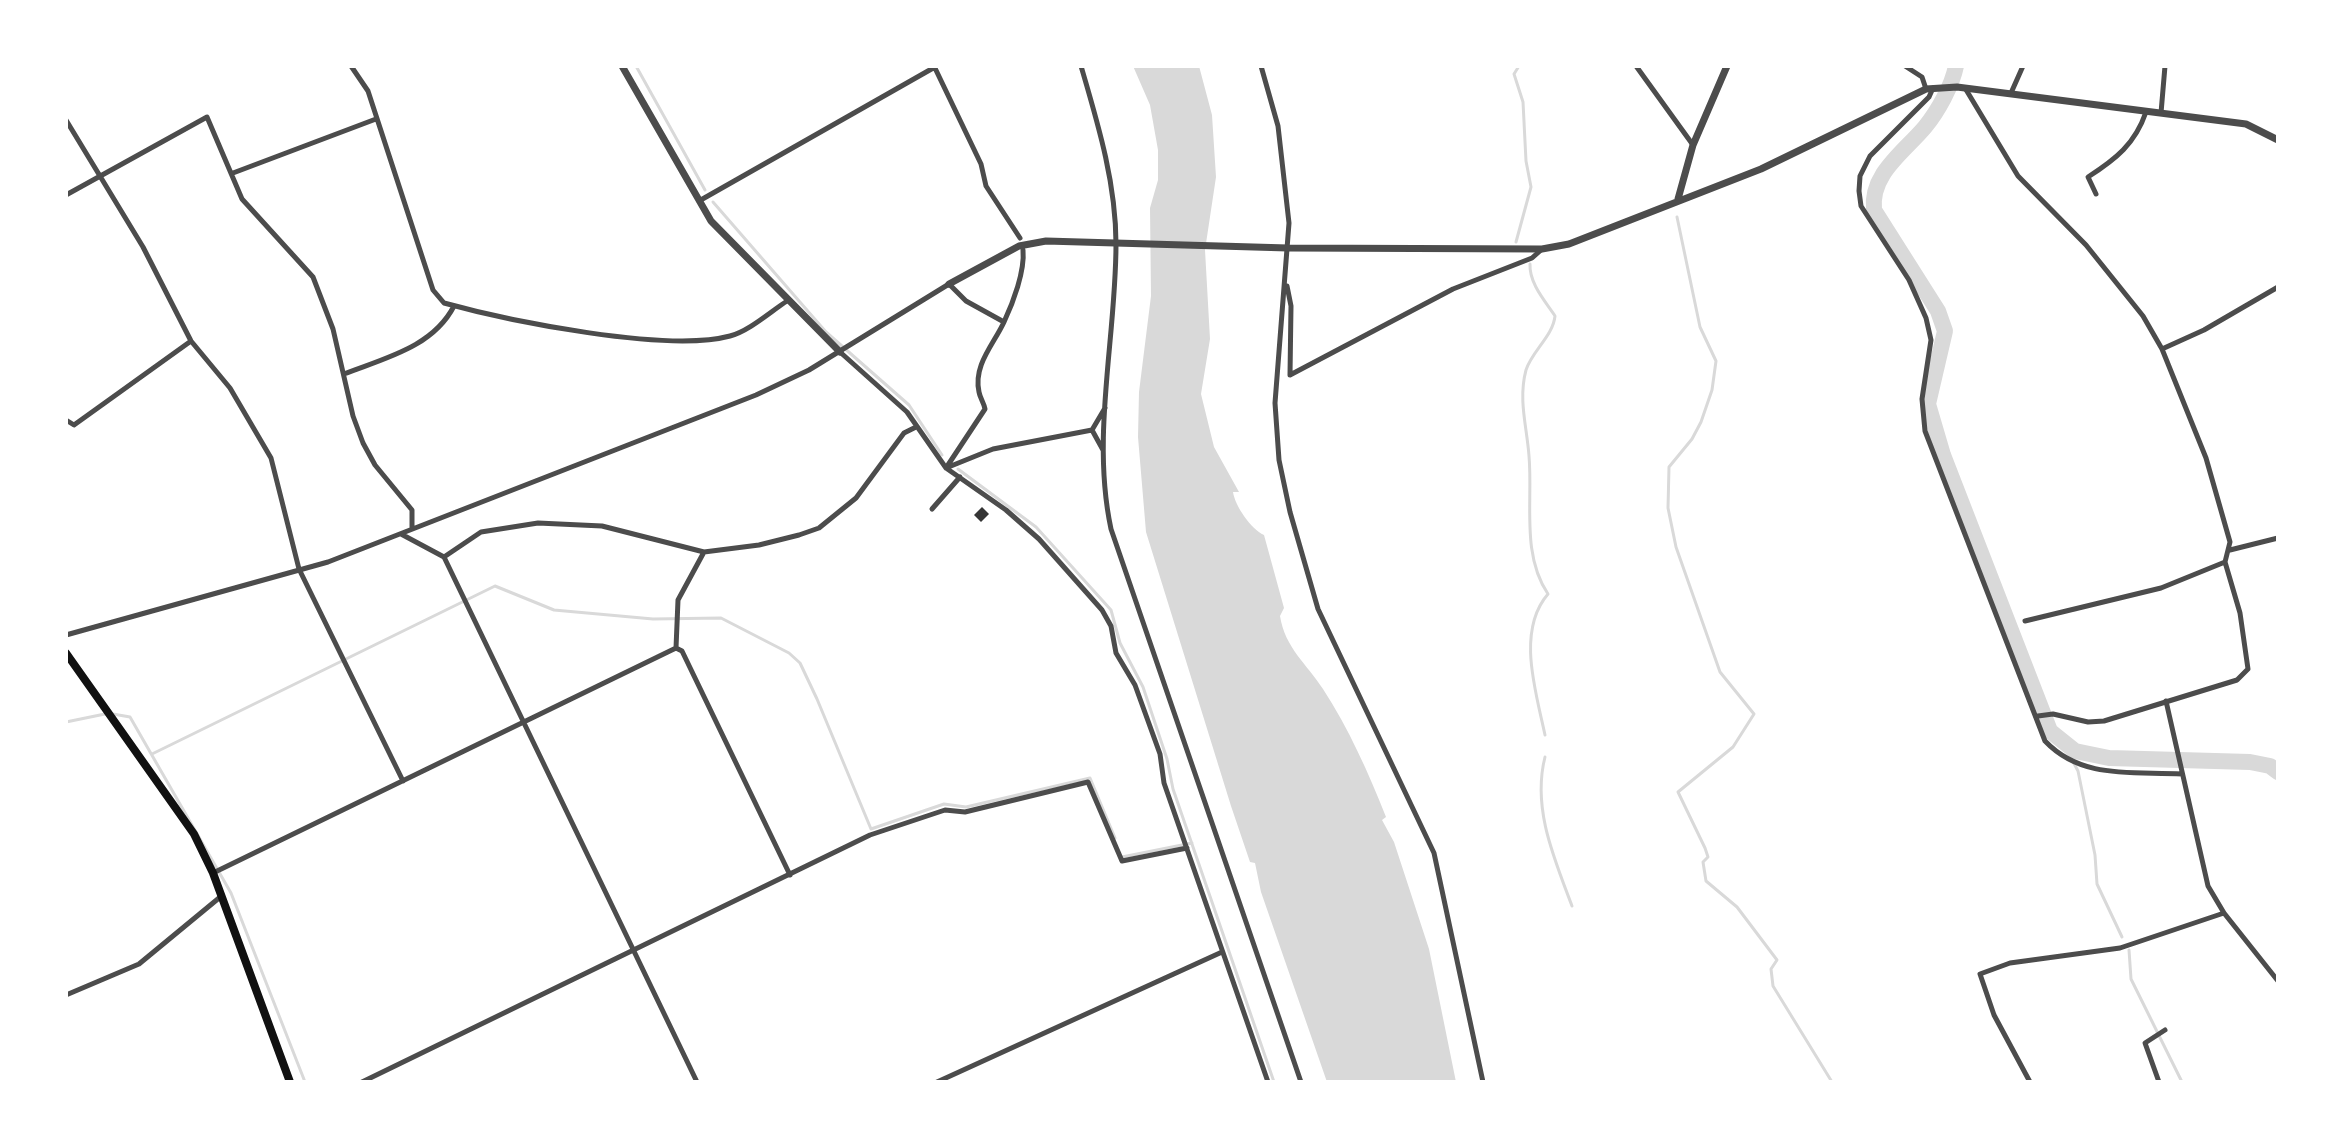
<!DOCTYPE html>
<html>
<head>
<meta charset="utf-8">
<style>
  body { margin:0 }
  #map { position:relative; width:2344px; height:1148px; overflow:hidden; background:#fff; font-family:"Roboto Condensed",sans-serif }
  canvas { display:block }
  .frame { position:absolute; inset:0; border:68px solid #fff; pointer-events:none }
</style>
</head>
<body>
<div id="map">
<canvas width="2344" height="1148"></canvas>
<div class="frame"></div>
</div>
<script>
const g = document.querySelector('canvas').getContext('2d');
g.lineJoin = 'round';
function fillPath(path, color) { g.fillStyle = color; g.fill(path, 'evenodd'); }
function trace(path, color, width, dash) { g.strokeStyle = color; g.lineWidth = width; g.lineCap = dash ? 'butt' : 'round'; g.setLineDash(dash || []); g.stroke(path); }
fillPath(new Path2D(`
  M1133,66h66l13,49 4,62 -11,73 5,89 -9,55 13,53 25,45h-6c2,14 18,37 31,43l20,73 -4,8c5,32 27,48 43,73 25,38 46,85 63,128l-4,3 12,22 35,107 27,133h-129l-66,-190 -6,-29 -5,-1 -19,-56 -85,-274 -8,-95 1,-45 12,-96 -1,-88 8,-28v-30l-8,-45z`), '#d9d9d9');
trace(new Path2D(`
  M636,66l69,124
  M713,202l113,130 83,73 33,50
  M1677,217l23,110 16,34 -4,29 -11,32 -9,17 -23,28 -1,41 8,39 44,125 34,42 -21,33 -55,45 27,56 3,9 -5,5 3,19 31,26 40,53 -6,9 2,17 59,96
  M1516,242l15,-55 -5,-26 -3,-59 -9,-28 5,-8
  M1530,264c-1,19 15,37 25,52 -2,20 -23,35 -29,54 -8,30 1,57 3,86 4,45 -8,98 19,138 -32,37 -12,98 -3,141
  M958,469l78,58 75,83 9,33 23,44 24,72 6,30 101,293
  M113,714l17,3 101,176 74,189
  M66,722l39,-8
  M2064,745l14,26 17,84 2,29 25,53
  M152,754l343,-168 59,24 99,9 68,-1 68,35 11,10 17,36 54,130 73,-25 22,3 124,-29 25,60
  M1545,757c-13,51 9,101 27,149
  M1122,857l70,-14
  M2129,950l2,29 51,103`), '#d9d9d9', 3);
trace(new Path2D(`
  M1956,66c-4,20 -18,45 -31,61 -21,25 -55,47 -51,83l64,101 7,20 -17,73 15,51 107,276 25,20 34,7 141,4 20,4 8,6`), '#d9d9d9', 16);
fillPath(new Path2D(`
  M982,507l7,7 -8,8 -7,-7z`), '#353535');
trace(new Path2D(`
  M351,66l17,25 65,199 11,13c65,18 223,50 286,33 19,-5 40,-24 57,-35
  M934,66l47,98 5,22 34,52
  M1081,66c17,58 35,117 35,178 0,94 -25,192 -5,285l190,553
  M1261,66l17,60 11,97 -14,180 4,57 11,52 28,97 116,244 49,229
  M1636,66l57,79
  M1905,66l17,11 4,12
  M1933,88l-4,9 -59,59 -10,20 -1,15 2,15 48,74 17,38 5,22 -9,59 3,32 120,310c37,39 88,30 137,33
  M1965,88l53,88 68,69 57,71 19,33 44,109 24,84 -5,20 15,51 8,56 -11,11 -133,41 -16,1 -35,-8 -15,2
  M2011,93l12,-27
  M2161,113l4,-47
  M66,120l77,127 48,94 39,47 41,70 28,111 104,212
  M233,173l143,-54
  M2096,194l-8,-17c28,-18 47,-33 58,-65
  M66,195l141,-78 35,82 71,78 20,52 20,87 10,27 12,22 37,45v19
  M699,201l236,-134
  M1287,286l4,20 -1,69 163,-86 79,-31 9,-8
  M2162,349l42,-19 74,-43
  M840,352l67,60 39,56 60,42 33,29 63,71 9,16 5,27 19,32 25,69 4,29 104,299
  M344,374c41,-16 89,-27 110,-68
  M66,420l8,5 117,-84
  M1092,430l11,20
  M946,468l39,-59c-1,-6 -5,-11 -6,-17 -6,-27 15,-48 25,-70 9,-19 21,-51 19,-72
  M946,468l47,-19 99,-19 13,-22
  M932,509l28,-32
  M401,534l43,23 253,525
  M2230,550l48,-12
  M444,557l37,-25 57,-9 64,3 102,26 55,-7 40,-10 20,-7 37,-30 48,-65 12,-6
  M2025,621l136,-33 64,-26
  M66,635l262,-73 428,-167 53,-25 140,-86 17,17 38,21
  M676,648l6,3 108,224
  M2166,701l42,185 16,27 54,68
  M213,873l463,-225 2,-48 26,-48
  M66,995l73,-31 80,-66
  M362,1082l508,-247 75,-25 20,2 123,-30 34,79 65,-13
  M937,1082l285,-130
  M2030,1082l-36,-67 -14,-41 30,-11 110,-15 104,-35
  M2159,1082l-14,-39 20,-13`), '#4c4c4c', 5);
trace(new Path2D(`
  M622,66l89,155 129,131
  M1678,199l15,-54 34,-79
  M949,284l70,-38 27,-5 242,7 254,1 27,-5 192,-75 165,-80 31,-2 289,37 32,16`), '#4c4c4c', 7);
trace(new Path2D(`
  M66,653l128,181 19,39 77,209`), '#111', 8);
</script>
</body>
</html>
